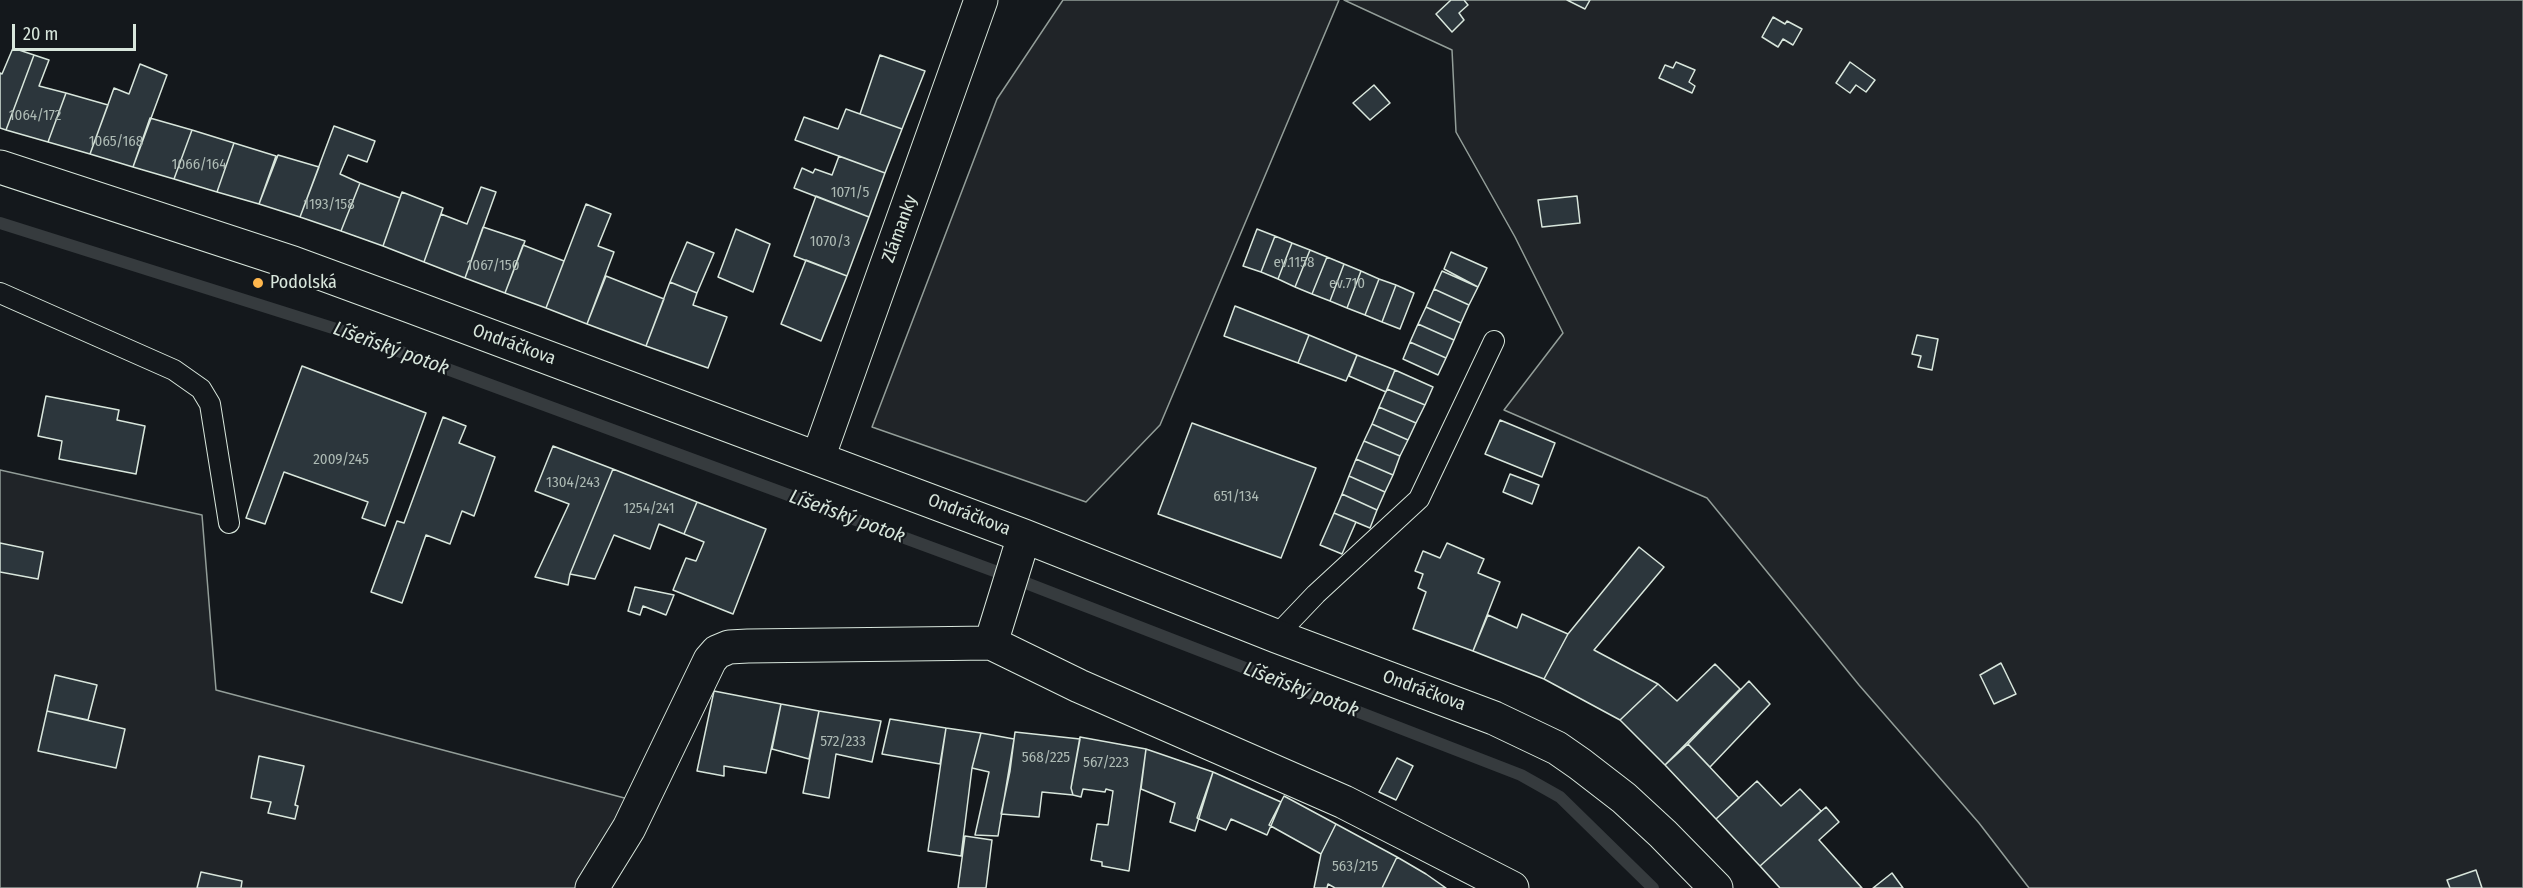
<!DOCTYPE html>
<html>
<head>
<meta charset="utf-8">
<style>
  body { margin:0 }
  #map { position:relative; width:2523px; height:888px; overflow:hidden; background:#14181c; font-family:"Fira Sans Condensed",sans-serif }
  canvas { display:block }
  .scale { position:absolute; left:12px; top:24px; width:124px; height:27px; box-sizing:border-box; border:3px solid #d8e6dc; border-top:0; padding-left:8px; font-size:18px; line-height:21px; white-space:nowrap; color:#d8e6dc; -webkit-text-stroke:4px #14181c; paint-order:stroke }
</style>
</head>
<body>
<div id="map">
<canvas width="2523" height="888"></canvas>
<div class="scale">20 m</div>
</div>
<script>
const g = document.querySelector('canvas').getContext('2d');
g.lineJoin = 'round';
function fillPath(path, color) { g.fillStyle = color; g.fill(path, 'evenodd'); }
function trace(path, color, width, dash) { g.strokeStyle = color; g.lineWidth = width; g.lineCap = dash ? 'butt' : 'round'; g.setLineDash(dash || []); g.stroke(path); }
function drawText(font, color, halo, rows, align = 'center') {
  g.font = font + ' "Fira Sans Condensed",sans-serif'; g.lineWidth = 4.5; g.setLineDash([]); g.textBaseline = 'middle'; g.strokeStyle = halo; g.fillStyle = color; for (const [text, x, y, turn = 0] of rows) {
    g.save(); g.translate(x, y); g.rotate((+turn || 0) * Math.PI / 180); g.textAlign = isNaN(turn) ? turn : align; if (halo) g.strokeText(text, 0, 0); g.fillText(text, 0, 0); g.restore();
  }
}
const green = new Path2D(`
  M1063,0h276l-179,425 -74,77 -214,-75 125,-328z
  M1344,0h1179v888h-494l-50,-65 -120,-138 -152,-187 -203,-88 59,-77 -48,-96 -59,-105 -4,-82z
  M0,470l202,45 14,175 416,110 -45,88h-587z`);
fillPath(green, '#202428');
trace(green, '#939e99', 1.5);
trace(new Path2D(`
  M0,223l355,112 653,241 513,199 39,22 93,91`), '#363b3e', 12);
const building = new Path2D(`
  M1451,0h13l4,5 -9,8 5,7 -12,12 -16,-18z
  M1567,0h23l-5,9z
  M1773,17l12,7 2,-3 15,8 -9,16 -10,-6 -5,8 -16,-10z
  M13,48l21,7 -28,75 -6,-2v-55l2,1z
  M34,55l15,5 -10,26 27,7 -18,49 -42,-12z
  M880,55l45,16 -23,58 -42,-15z
  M1676,62l19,8 -6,12 6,4 -3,7 -33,-15 6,-13 8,3z
  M1850,62l25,18 -9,12 -10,-7 -6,8 -14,-10z
  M140,64l27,11 -34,92 -43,-13 24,-66 15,6z
  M1374,85l16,18 -20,17 -17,-17z
  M66,93l42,12 -18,49 -42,-12z
  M846,109l56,20 -17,44 -90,-33 9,-23 34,12z
  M150,118l42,12 -18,49 -41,-12z
  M334,126l41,15 -8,21 -19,-7 -8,19 20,9 -19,48 -41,-14z
  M192,130l42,13 -17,49 -43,-13z
  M234,143l42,13 -17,48 -42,-12z
  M278,155l41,12 -19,50 -41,-13z
  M839,156l46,17 -16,44 -75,-29 8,-20 11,5 2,-4 17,6z
  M360,183l40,15 -17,48 -42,-15z
  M481,187l15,5 -31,86 -41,-16 17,-48 26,10z
  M402,192l41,16 -19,54 -41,-16z
  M816,196l53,21 -22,59 -53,-20z
  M1577,196l3,27 -38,4 -4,-27z
  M586,204l25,10 -13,32 16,6 -27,72 -41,-16z
  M483,227l42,14 -20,52 -40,-15z
  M736,229l34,15 -17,48 -35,-15z
  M1257,229l18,7 -14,36 -18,-6z
  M1275,236l17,7 -14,36 -17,-7z
  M687,242l27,11 -17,40 -27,-11z
  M1292,243l18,7 -15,37 -17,-8z
  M523,245l41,16 -18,47 -41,-15z
  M1310,250l17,7 -15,37 -17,-7z
  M1451,252l36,16 -9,19 -34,-18z
  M1327,257l17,7 -14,37 -18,-7z
  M806,260l41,16 -26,65 -40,-17z
  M1344,264l17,7 -14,37 -17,-7z
  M1361,271l18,8 -14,36 -18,-7z
  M1442,271l36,16 -9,18 -35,-16z
  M606,276l58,23 -18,47 -59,-22z
  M1379,279l17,6 -14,37 -17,-7z
  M670,282l27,11 -4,12 34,12 -19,51 -62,-22z
  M1396,285l18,8 -14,36 -18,-7z
  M1434,289l35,16 -8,18 -35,-16z
  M1235,306l74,29 -11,28 -74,-27z
  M1426,307l35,16 -7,17 -36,-16z
  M1418,324l36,16 -8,18 -36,-16z
  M1309,335l48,20 -11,26 -48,-18z
  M1917,335l21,4 -6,31 -14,-3 3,-11 -9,-2z
  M1410,342l36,16 -8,17 -35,-16z
  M1357,355l38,15 -9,22 -37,-16z
  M302,366l124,47 -41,113 -23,-8 6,-16 -84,-30 -19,52 -19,-6z
  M1395,370l38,17 -8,18 -38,-16z
  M1387,389l38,16 -9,18 -37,-16z
  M46,396l73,14 -2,10 28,6 -9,48 -77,-15 3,-18 -24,-5z
  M1379,407l37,16 -8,17 -36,-16z
  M443,417l23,9 -7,17 36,14 -21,59 -12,-5 -12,33 -24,-9 -24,68 -31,-11 26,-71 7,2z
  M1500,420l55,23 -13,34 -57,-23z
  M1192,423l124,45 -35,90 -123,-44z
  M1372,424l36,16 -8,16 -36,-15z
  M1364,441l36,15 -7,19 -37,-16z
  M553,446l60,23 -43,105 -2,11 -33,-8 34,-73 -34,-13z
  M1356,459l37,16 -8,17 -36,-16z
  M613,469l84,33 -13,32 -25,-10 -9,25 -36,-14 -19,44 -25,-5z
  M1510,474l29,11 -7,19 -29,-12z
  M1349,476l36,16 -8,18 -35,-16z
  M1342,494l35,16 -7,18 -36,-15z
  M697,502l69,27 -33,85 -60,-24 13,-32 10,3 8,-19 -20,-8z
  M1334,513l22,9 -14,32 -22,-9z
  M0,543l43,9 -5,27 -38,-7z
  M1447,543l37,16 -6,14 22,9 -27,69 -60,-22 13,-37 -8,-4 5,-14 -8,-3 8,-20 17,7z
  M1639,547l25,20 -70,83 64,34 -38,36 -76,-41 24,-45z
  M635,587l39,8 -8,20 -23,-9 -3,9 -12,-4z
  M1522,614l46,20 -24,45 -71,-28 15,-36 29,13z
  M2001,663l15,31 -22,10 -14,-29z
  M1715,664l25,25 -75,76 -45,-45 38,-36 19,17z
  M55,675l42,10 -9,35 -41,-9z
  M1749,681l21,23 -60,63 -22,-23z
  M714,691l67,13 -15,69 -42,-7v10l-27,-5z
  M781,704l38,7 -10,48 -37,-10z
  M47,711l78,18 -9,39 -78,-17z
  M819,711l62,10 -9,41 -36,-8 -7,44 -26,-5z
  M890,719l56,9 -6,36 -58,-10z
  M946,728l35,5 -9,35 -11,88 -33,-5z
  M1015,732l65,7 -9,49 2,7 -31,-3 -3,25 -38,-3 9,-43z
  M981,733l33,6 -16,97 -23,-1 14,-63 -17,-4z
  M1080,737l66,12 -17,122 -27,-5v-4l-11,-2 6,-36 11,1 5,-34 -7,-2 -1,3 -22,-3 -2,8 -8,-2 -2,-7z
  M1688,744l51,54 -23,21 -51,-54z
  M1146,749l67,23 -18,59 -25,-9 5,-19 -34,-14z
  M259,756l45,10 -9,39 3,1 -3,13 -27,-6 3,-11 -20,-4z
  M1397,758l16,8 -17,34 -17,-8z
  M1213,772l68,30 -14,33 -36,-16 -5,11 -29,-12z
  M1757,781l24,25 19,-17 21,22 -61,55 -44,-47z
  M1284,796l52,28 -15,30 -52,-29z
  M1826,807l13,15 -20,18 43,48h-82l-20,-22z
  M1336,824l61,33 -15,31h-47l-7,-4 -1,4h-13l7,-34z
  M965,836l27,4 -6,48h-28z
  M1397,857l29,17 20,14h-64z
  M2476,870l6,18h-32l-3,-8z
  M201,872l41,9 -1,7h-44z
  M1892,873l11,15h-30z`);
fillPath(building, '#2c363c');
trace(building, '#d8e6dc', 1.5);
const service = new Path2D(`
  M0,293l174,77 27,19 9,15 19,119
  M1276,636l40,-42 103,-95 75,-158`);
const minor = new Path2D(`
  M0,167l293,96 117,43 614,230 252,100 218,82 63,30 23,16 44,34 39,36 53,54
  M818,458l163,-458
  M991,643l88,43 265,116 168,86
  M592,888l37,-60 81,-168 7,-8 12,-5 19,-1 243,-3 33,-107`);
trace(service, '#d8e6dc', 22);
trace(minor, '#d8e6dc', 35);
trace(service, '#14181c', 20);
trace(minor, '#14181c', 33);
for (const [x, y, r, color] of [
  [258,283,6,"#ffb74d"]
]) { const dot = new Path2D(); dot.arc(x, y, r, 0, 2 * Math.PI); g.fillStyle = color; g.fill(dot); trace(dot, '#14181c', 2); }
drawText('15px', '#adbab4', null, [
  ["1064/172",35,116],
  ["1065/168",116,142],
  ["1066/164",199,165],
  ["1071/5",850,193],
  ["1193/158",329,205],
  ["1070/3",830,242],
  ["ev.1158",1294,263],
  ["1067/150",493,266],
  ["ev.710",1347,284],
  ["2009/245",341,460],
  ["1304/243",573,483],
  ["651/134",1236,497],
  ["1254/241",649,509],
  ["572/233",843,742],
  ["568/225",1046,758],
  ["567/223",1106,763],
  ["563/215",1355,867]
]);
drawText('18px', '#d8e6dc', '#14181c', [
  ["Zlámanky",900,229,-70],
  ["Ondráčkova",514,345,20],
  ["Ondráčkova",969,515,21],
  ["Ondráčkova",1424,691,20]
]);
drawText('18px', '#d8e6dc', '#14181c', [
  ["Podolská",270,283]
], 'left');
drawText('italic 20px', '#d8e6dc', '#14181c', [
  ["Líšeňský potok",391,349,20],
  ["Líšeňský potok",847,517,20],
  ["Líšeňský potok",1301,690,21]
]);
</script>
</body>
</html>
